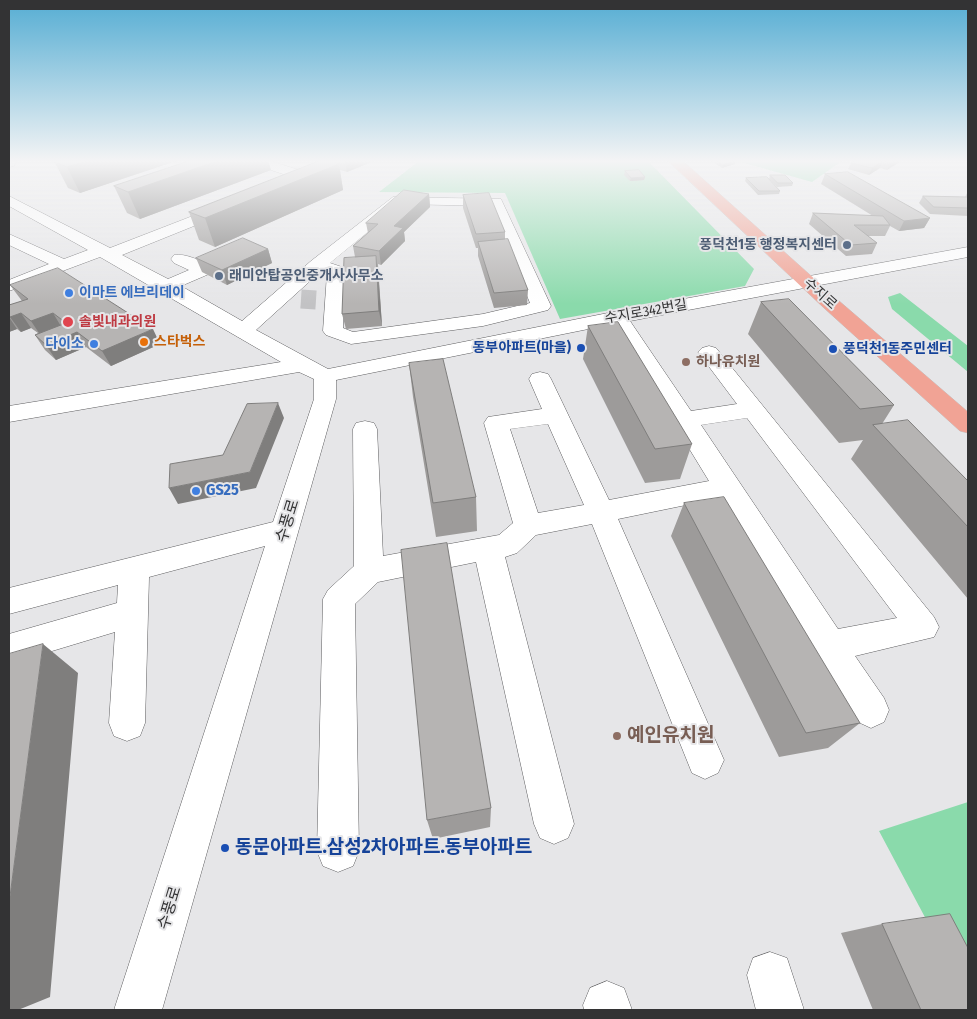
<!DOCTYPE html>
<html>
<head>
<meta charset="utf-8">
<style>
  body { margin:0 }
  #map { position:relative; width:977px; height:1019px; overflow:hidden; background:#e6e6e8; font-family:"Fira Sans Condensed",sans-serif }
  canvas { display:block }
  .frame { position:absolute; inset:0; border:10px solid #333334; pointer-events:none }
</style>
</head>
<body>
<div id="map">
<canvas width="977" height="1019"></canvas>
<div class="frame"></div>
</div>
<script>
const g = document.querySelector('canvas').getContext('2d');
g.lineJoin = 'round';
function fillPath(path, color) { g.fillStyle = color; g.fill(path, 'evenodd'); }
function trace(path, color, width, dash) { g.strokeStyle = color; g.lineWidth = width; g.lineCap = dash ? 'butt' : 'round'; g.setLineDash(dash || []); g.stroke(path); }
function drawText(font, color, halo, rows, align = 'center') {
  g.font = font + ' "Fira Sans Condensed","Noto Sans KR",sans-serif'; g.lineWidth = 4; g.setLineDash([]); g.textBaseline = 'middle'; g.strokeStyle = halo; g.fillStyle = color; for (const [text, x, y, turn = 0] of rows) {
    g.save(); g.translate(x, y); g.rotate((+turn || 0) * Math.PI / 180); g.textAlign = isNaN(turn) ? turn : align; if (halo) g.strokeText(text, 0, 0); g.fillText(text, 0, 0); g.restore();
  }
}
fillPath(new Path2D(`
  M419,161h229l106,108 -9,17 -185,33 -55,-126 -126,-1z
  M737,161h105l-30,21z
  M900,293l68,53v26l-76,-63 -4,-12z
  M968,802v196l-89,-167z`), '#8adaab');
trace(new Path2D(`
  M301,299l15,1`), '#c2c2c4', 19, [19, 10]);
const minor = new Path2D(`
  M9,161h8l-3,5 -5,1z
  M251,161h20l40,13 2,3 -2,3h-10l-48,-16z
  M9,196l101,52 111,-43h10l3,3 -3,3 -109,44 46,24 21,-9 -15,-7 -3,-4 3,-4c11,-2 31,6 38,15l-3,4 -28,12 61,35 69,-60 82,-64 108,2 50,107 -3,4 -65,16 -132,18 -25,-9 -3,-4 4,-57 -7,-2 -64,58 72,39 290,-58 350,-64v10l-338,64 61,90 46,-7 -39,-52 4,-4 7,-2 7,2 218,269 5,10 -5,10 -79,19 29,42 5,12 -5,12 -13,6 -13,-6 -138,-224 -102,21 106,241 -6,13 -13,6 -13,-6 -100,-249 -56,11 -19,18 -12,4 69,267 -6,14 -14,6 -14,-6 -6,-14 -58,-262 -98,20 -23,22 4,247 -6,15 -15,6 -15,-6 -6,-15 6,-252 5,-9 26,-24 -1,-137 3,-6 9,-2 9,2 3,6 6,127 116,-21 14,-12 -29,-100 4,-6 54,-8 -13,-30 3,-5 8,-2 8,2 3,5 58,121 100,-19 -96,-157 -277,56v19l-174,611h-48l151,-464 -116,31 -4,146 -5,13 -13,5 -13,-5 -5,-13 6,-91 -106,32v-30l108,-31 1,-18 -109,29v-26l264,-66 41,-123v-20l-15,-7 -290,50v-16l272,-44 -181,-105 -91,34v-11l40,-16 -40,-19v-11l55,25 24,-9 -79,-44zM402,204l88,2 40,97 -47,11 -130,18 -10,-4 2,-57 -3,-4 -12,-4zM747,418l150,200 -59,11 -137,-204zM548,424l36,81 -46,8 -28,-84z
  M770,952l17,6 17,52h-48l-9,-35 6,-17z
  M607,981l17,7 8,22h-48l-1,-5 7,-17z`);
const major = new Path2D(`
  M668,161h15l155,139 130,112v21l-8,-2 -136,-123z`);
trace(minor, '#5e5e60', 1);
trace(major, '#c2c2c2', 1);
fillPath(minor, '#fff');
fillPath(major, '#f1a395');
fillPath(new Path2D(`
  M50,161h126l-96,32 -12,-5 -13,-25z
  M189,161h79l3,9 -131,49 -13,-6 -13,-27z
  M319,161h55l-27,11 -7,-2 3,20 -128,57 -16,-7 -10,-28z
  M711,161h25l-1,3 -13,4z
  M901,161l-14,9 -7,-2 -11,7 -21,-6 3,-6z
  M625,171l20,6 -1,3 -14,1 -6,-6z
  M825,174l105,44 -6,10 -25,3 -9,-5 -5,10h-17l9,7 -5,11 -26,2 -37,-32 4,-11 60,3 -52,-32z
  M770,175l23,8 -1,3 -15,1 -8,-8z
  M746,178l34,13 -1,3 -21,1 -13,-14z
  M968,191v25l-38,-2 -11,-11 4,-7 43,1h-1z
  M429,194l1,13 -26,25 1,9 -24,24 -3,-1 4,62 -36,3 -4,-15 13,-57 -2,-11 15,-13 -2,-10z
  M463,195l42,37v8l23,50 -1,15 -33,3 -16,-52v-8h-2l-13,-40z
  M268,249l4,14 -45,22 -25,-13 -6,-14z
  M10,285l150,59 -49,22 -25,-19 -30,13 -11,-10 -10,-15 3,-2 -7,-5 -10,4 -4,-3 -8,3v-27l13,-4z
  M761,302l133,103 -12,19 86,57v118l-117,-140 12,-19 -24,3 -91,-109z
  M588,326l104,118 -12,35 -35,4 -62,-124z
  M409,363l67,134 1,34 -41,6 -23,-140z
  M684,503l176,220 -32,25 -49,9 -108,-221z
  M491,808l-1,19 -57,12 -6,-19z
  M882,924l86,86h-95l-32,-77z`), '#9d9b9a');
fillPath(new Path2D(`
  M86,161h90l-96,32 -13,-26z
  M217,161h51l3,9 -131,49 -12,-27z
  M345,161h29l-27,11z
  M734,161h2l-1,3 -13,4 1,-3z
  M883,161l-3,7 -11,7 3,-7z
  M894,161h7l-14,9 4,-7z
  M339,164l4,26 -128,57 -10,-29z
  M645,177l-1,3 -14,1 1,-3z
  M429,194l1,13 -26,25 1,9 -24,24 -2,-14 15,-25z
  M930,218l-6,10 -25,3 5,-10z
  M268,249l4,14 -45,22 -5,-15z
  M376,256l2,14 4,56 -3,-15z
  M21,313l10,15 -10,4 -11,-15z
  M53,313l9,15 -21,8 -10,-15z
  M9,317l8,12 -8,3z
  M153,329l7,15 -49,22 -9,-15z
  M77,332l9,15 -30,13 -10,-15z
  M278,403l6,15 -28,70 -78,16 -9,-16 81,-16z
  M43,644l35,29 -28,324 -32,13h-9v-106z`), '#7f7e7d');
const building = new Path2D(`
  M57,161h29l-19,6 -12,-5z
  M189,161h28l-89,31 -14,-6z
  M319,161h12l8,3 -134,54 -16,-6z
  M717,161h17l-11,4z
  M854,161h40l-3,2 -8,-2 -11,7 -21,-5z
  M639,170l6,7 -14,1 -6,-7z
  M848,172l82,46 -26,3 -79,-47z
  M770,175h15l8,8h-15z
  M767,177l13,14h-21l-13,-13z
  M404,190l25,4 -35,32 9,2 -24,23 -26,-5 25,-22 -12,-1z
  M489,193l16,39 -29,2 -13,-39z
  M923,196l44,1 1,2v9l-34,-1z
  M813,213l70,3 7,9h-36l23,18 -26,2z
  M243,238l25,11 -46,21 -26,-12z
  M508,239l20,51 -34,3 -16,-51z
  M376,256l3,55 -37,3 2,-56z
  M58,268l95,61 -51,22 -25,-19 -31,13 -11,-10 31,-12 -13,-10 -22,8 -10,-8 -11,4 -1,-1v-11l19,-6 -18,-14z
  M789,299l105,106 -34,4 -99,-107z
  M618,322l74,122 -37,5 -67,-123z
  M443,359l33,138 -43,6 -24,-140z
  M278,403l-28,69 -81,16 1,-24 53,-9 24,-51z
  M908,420l60,61v46l-95,-102z
  M724,497l136,226 -54,10 -122,-230z
  M447,543l44,265 -64,12 -26,-270z
  M43,644l-34,260v-250z
  M950,914l18,34v62h-47l-39,-86z`);
fillPath(building, '#b6b4b3');
trace(building, '#7f7e7d', 1);
const sky = g.createLinearGradient(0, 0, 0, 304);
sky.addColorStop(0, '#55add3');
sky.addColorStop(0.53, '#f4f4f5');
sky.addColorStop(1, '#f4f4f500');
g.fillStyle = sky;
g.fillRect(0, 0, 977, 304);
for (const [x, y, r, color] of [
  [847,245,5,"#5c6f8a"],
  [219,276,5,"#5c6f8a"],
  [69,293,5,"#3f7fe0"],
  [68,322,6,"#e0444e"],
  [144,342,5,"#e8710a"],
  [94,344,5,"#3f7fe0"],
  [581,348,5,"#1a4fb4"],
  [833,349,5,"#1a4fb4"],
  [686,362,5,"#8d6e63"],
  [196,491,5,"#3f7fe0"],
  [617,736,5,"#8d6e63"],
  [225,848,5,"#1a4fb4"]
]) { const dot = new Path2D(); dot.arc(x, y, r, 0, 2 * Math.PI); g.fillStyle = color; g.fill(dot); trace(dot, '#e6e6e8', 2); }
drawText('bold 14px', '#4e5e75', '#e6e6e8', [
  ["풍덕천1동 행정복지센터",837,245],
  ["래미안탑공인중개사사무소",229,276,"left"]
], 'right');
drawText('bold 14px', '#366cbe', '#e6e6e8', [
  ["이마트 에브리데이",79,293],
  ["다이소",84,344,"right"]
], 'left');
drawText('14px', '#333334', '#e6e6e8', [
  ["수지로",820,294,42],
  ["수지로342번길",646,312,-10]
]);
drawText('bold 14px', '#be3a42', '#e6e6e8', [
  ["솔빛내과의원",79,322]
], 'left');
drawText('bold 14px', '#c56008', '#e6e6e8', [
  ["스타벅스",154,342]
], 'left');
drawText('bold 14px', '#164399', '#e6e6e8', [
  ["동부아파트(마을)",571,348],
  ["풍덕천1동주민센터",843,349,"left"]
], 'right');
drawText('bold 14px', '#785e54', '#e6e6e8', [
  ["하나유치원",696,362]
], 'left');
drawText('bold 16px', '#366cbe', '#e6e6e8', [
  ["GS25",206,491]
], 'left');
drawText('16px', '#333334', '#e6e6e8', [
  ["수풍로",288,521,-73],
  ["수풍로",170,908,-73]
]);
drawText('bold 19px', '#785e54', '#e6e6e8', [
  ["예인유치원",627,736]
], 'left');
drawText('bold 19px', '#164399', '#e6e6e8', [
  ["동문아파트.삼성2차아파트.동부아파트",235,848]
], 'left');
</script>
</body>
</html>
